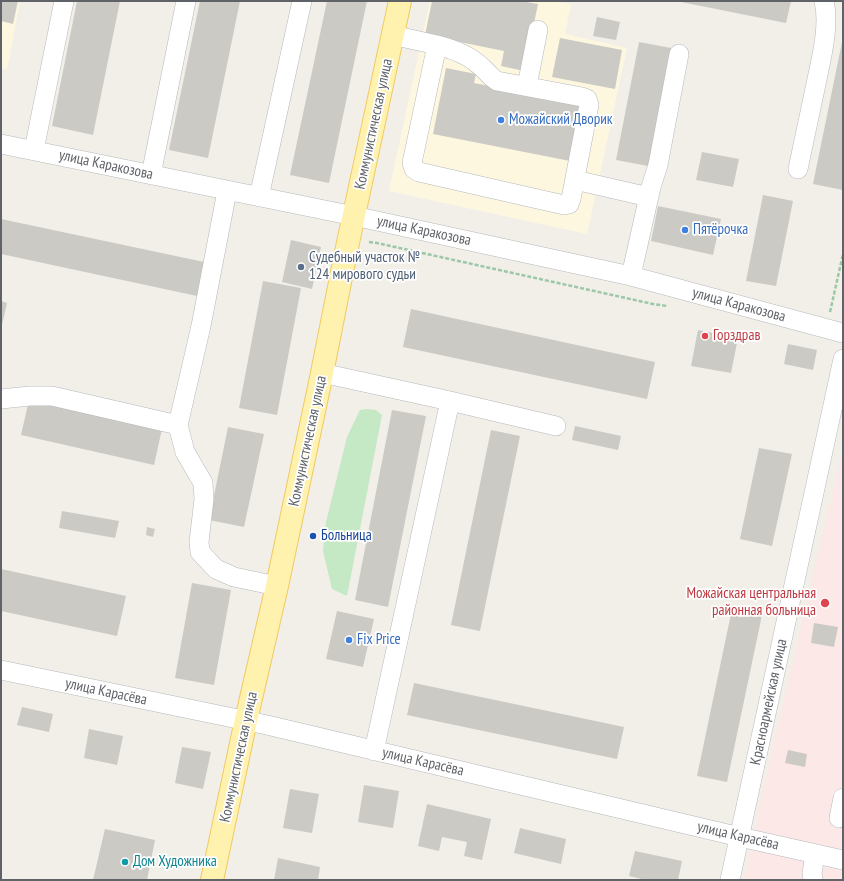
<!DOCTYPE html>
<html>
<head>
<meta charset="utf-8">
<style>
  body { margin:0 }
  #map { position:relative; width:844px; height:881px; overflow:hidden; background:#f1efe8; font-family:"PT Sans Narrow",sans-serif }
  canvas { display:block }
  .frame { position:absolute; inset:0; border:2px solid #5f6368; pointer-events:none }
</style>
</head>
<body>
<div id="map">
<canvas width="844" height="881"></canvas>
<div class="frame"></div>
</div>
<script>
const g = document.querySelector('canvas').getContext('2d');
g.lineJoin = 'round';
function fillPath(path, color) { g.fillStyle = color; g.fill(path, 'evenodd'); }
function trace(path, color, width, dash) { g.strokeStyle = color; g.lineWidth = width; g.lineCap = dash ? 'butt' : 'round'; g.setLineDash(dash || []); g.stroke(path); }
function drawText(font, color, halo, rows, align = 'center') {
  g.font = font + ' "PT Sans Narrow",sans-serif'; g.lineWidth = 3.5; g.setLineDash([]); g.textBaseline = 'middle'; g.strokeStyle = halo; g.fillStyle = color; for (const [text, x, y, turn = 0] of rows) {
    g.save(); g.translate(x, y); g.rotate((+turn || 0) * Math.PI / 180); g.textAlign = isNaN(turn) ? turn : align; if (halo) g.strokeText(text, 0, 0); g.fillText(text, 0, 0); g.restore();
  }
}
fillPath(new Path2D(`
  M1,1h19l-13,69 -6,-2z
  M430,1h125l16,3 -6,30 62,14 -40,186 -198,-43z`), '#fef7e0');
fillPath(new Path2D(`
  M843,448v432h-99l26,-121z`), '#fce8e6');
fillPath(new Path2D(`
  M367,409l9,1 6,5 -35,181 -15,-7 -9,-38 3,-29 21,-85 13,-27z`), '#c5e8c5');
fillPath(new Path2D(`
  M1,1h17l-5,23 -12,-3z
  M77,1h43l-27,134 -41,-9z
  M200,1h40l-32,157 -39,-8z
  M327,1h40l-38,182 -39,-8z
  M432,1h89l17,3 -14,67 -23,-5 3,-15 -79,-16z
  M681,1h110l-5,22 -105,-21z
  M597,17l23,5 -4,18 -23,-4z
  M560,38l62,12 -7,39 -63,-12z
  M639,42l32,6 -23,118 -32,-6z
  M842,42h1v148l-30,-6z
  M446,68l30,6 -2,9 107,21 -11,57 -137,-27z
  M702,152l37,7 -6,28 -37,-7z
  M763,195l30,6 -17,85 -30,-5z
  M658,206l63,13 -8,36 -62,-14z
  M1,219l203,43 -7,34 -196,-42z
  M291,240l30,7 -9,42 -30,-7z
  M263,281l38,7 -24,127 -38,-7z
  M1,301l6,2 -5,22h-1z
  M411,309l244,53 -8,37 -244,-52z
  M698,330l40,8 -7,35 -40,-7z
  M788,344l29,6 -4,20 -29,-6z
  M29,400l133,29 -8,36 -133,-30z
  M392,410l34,6 -38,191 -33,-7z
  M575,426l46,10 -3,14 -46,-10z
  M228,427l36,7 -20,93 -35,-7z
  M491,430l29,6 -40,195 -29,-6z
  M759,448l33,6 -20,92 -32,-7z
  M62,511l57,10 -4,17 -56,-10z
  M147,527l8,2 -2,8 -7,-2z
  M1,569l125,27 -9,40 -116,-25z
  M192,583l39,7 -17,95 -39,-7z
  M732,609l30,6 -35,167 -30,-6z
  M337,611l37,8 -11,48 -37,-8z
  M814,623l24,4 -4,20 -23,-4z
  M414,683l210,44 -7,32 -210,-44z
  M22,707l31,7 -4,18 -32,-7z
  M89,729l34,7 -6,29 -33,-7z
  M182,747l29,5 -8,37 -28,-6z
  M788,750l19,4 -2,13 -20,-4z
  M364,785l35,6 -6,37 -35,-6z
  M290,789l29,5 -7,39 -29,-5z
  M427,804l64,15 -9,41 -18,-4 3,-14 -25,-5 -3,14 -21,-5z
  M520,828l46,11 -5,25 -47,-11z
  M105,829l50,11 -8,40h-54z
  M635,851l47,10 -4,19h-32l-17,-4z
  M278,858l42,9 -2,13h-44z`), '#cccac5');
const minor = new Path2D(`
  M392,35l45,10 -25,118 2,6 5,3 145,33 5,-1 2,-5 18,-94 -2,-6 -5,-2 -85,-16c-7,-4 -12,-12 -19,-17 -11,-10 -26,-15 -41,-19
  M527,86l11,-56
  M1,144l353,72 277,60 212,57
  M34,150l30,-149
  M798,169c6,-29 12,-57 18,-85 5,-25 14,-58 8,-83
  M151,175l35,-174
  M575,180l74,17
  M227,191l-26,135 -23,99 7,27 18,31 1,16 -5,43 1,10 16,17 18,8 43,9
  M259,197l43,-196
  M631,276l20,-89 7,-22 21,-111
  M322,373l128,28 106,25
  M1,399l29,-3h22l126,29
  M1,670l266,55 473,112 103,23
  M374,751l76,-350
  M839,818l4,-20
  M730,880l113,-521
  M813,880l-1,-7 3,-19`);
const major = new Path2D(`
  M212,880l34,-160 31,-134 44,-208 25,-126 54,-251`);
trace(minor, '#b5b8bc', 20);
trace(major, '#f2c960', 24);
trace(new Path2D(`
  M369,242l8,1 276,61 14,2
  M830,312l13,-58`), '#9cc7a9', 2.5, [4, 2]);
trace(minor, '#fff', 19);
trace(major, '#fff2af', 22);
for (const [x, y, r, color] of [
  [501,120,4,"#3f7fe0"],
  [685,230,4,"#3f7fe0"],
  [301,267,4,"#5c6f8a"],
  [705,336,4,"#e0444e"],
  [313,536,4,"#1a4fb4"],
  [825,603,5,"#e0444e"],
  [349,640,4,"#3f7fe0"],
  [125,862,4,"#0f9aa8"]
]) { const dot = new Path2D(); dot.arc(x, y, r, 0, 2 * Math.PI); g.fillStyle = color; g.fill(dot); trace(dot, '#fff', 1.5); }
drawText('15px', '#366cbe', '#fff', [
  ["Можайский Дворик",509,120],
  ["Пятёрочка",693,230],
  ["Fix Price",357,640]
], 'left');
drawText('15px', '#5f6368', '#fff', [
  ["Коммунистическая улица",374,124,-78],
  ["улица Каракозова",106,165,12],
  ["улица Каракозова",424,231,12],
  ["улица Каракозова",739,305,15],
  ["Коммунистическая улица",308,441,-78],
  ["улица Карасёва",106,692,12],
  ["Красноармейская улица",769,702,-78],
  ["Коммунистическая улица",239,757,-78],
  ["улица Карасёва",423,762,13],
  ["улица Карасёва",738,836,13]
]);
drawText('15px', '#4e5e75', '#fff', [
  ["Судебный участок №",309,258],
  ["124 мирового судьи",309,275]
], 'left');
drawText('15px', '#be3a42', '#fff', [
  ["Горздрав",713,336],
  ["Можайская центральная",816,594,"right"],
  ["районная больница",816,611,"right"]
], 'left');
drawText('15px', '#164399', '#fff', [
  ["Больница",321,536]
], 'left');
drawText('15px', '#0d838f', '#fff', [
  ["Дом Художника",133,862]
], 'left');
</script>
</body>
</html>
